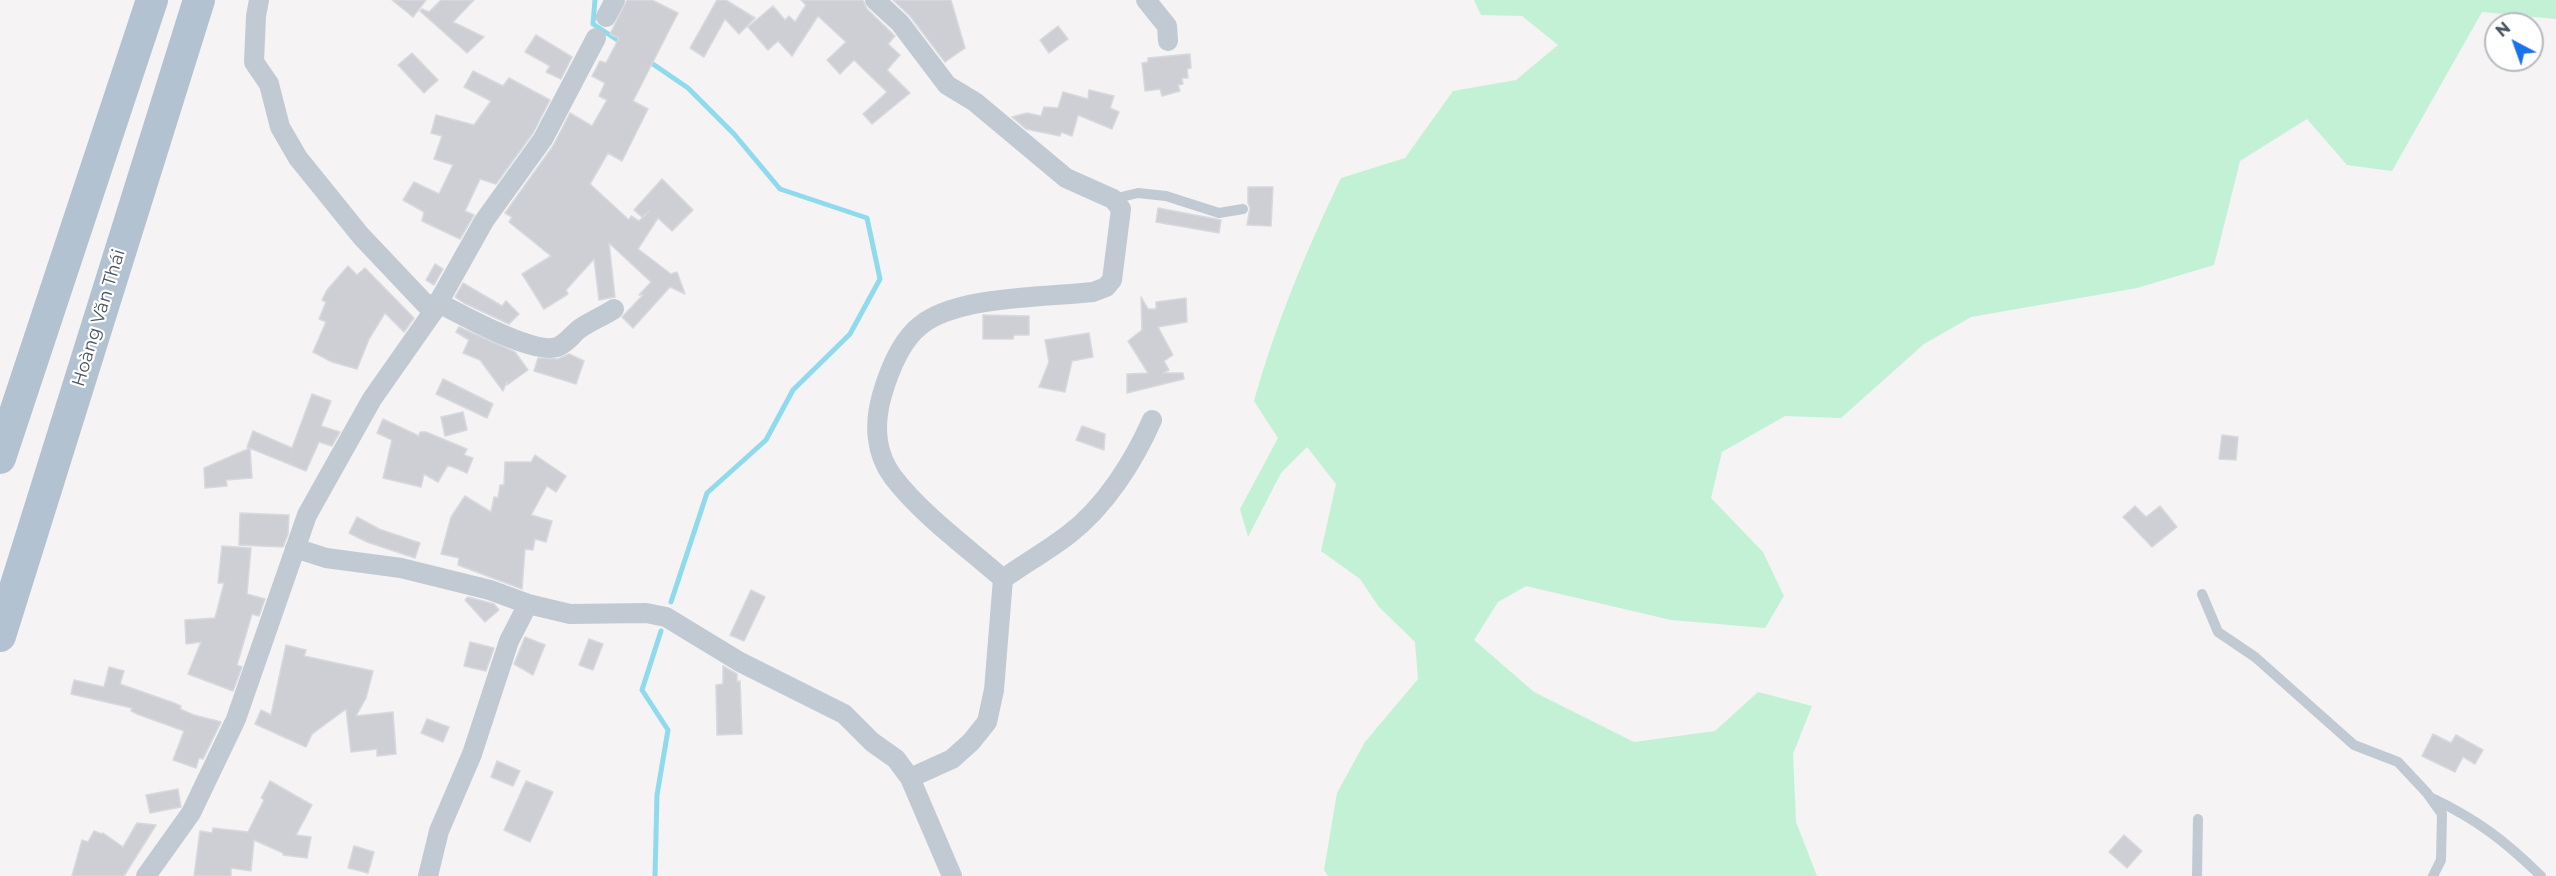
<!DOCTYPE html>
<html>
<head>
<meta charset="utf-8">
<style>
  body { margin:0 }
  #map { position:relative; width:2556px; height:876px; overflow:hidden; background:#f5f3f3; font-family:Montserrat,sans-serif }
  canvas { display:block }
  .north { position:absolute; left:2484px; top:12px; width:60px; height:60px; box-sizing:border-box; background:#fff; border:2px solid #b7bbc0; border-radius:50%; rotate:319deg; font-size:16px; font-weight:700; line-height:24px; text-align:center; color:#4a5661 }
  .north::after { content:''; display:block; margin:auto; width:21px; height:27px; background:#1a73e8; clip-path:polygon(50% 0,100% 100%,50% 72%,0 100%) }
</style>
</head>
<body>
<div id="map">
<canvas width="2556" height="876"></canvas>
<div class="north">N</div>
</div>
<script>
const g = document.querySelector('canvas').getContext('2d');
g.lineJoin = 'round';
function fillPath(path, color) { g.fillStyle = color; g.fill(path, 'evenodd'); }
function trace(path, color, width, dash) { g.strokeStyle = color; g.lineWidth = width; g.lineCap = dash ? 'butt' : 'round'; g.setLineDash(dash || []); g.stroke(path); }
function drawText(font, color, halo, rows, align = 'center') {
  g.font = font + ' Montserrat,sans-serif'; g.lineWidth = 4.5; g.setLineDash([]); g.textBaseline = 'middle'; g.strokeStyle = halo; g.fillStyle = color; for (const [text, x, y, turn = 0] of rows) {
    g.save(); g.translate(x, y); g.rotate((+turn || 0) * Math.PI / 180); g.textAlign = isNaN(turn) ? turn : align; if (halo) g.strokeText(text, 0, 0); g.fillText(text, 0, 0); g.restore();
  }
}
fillPath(new Path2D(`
  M1474,0h1082v19l-74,-7 -90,159 -45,-6 -40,-46 -67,42 -26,104 -77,23 -166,29 -47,27 -83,74 -56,-2 -63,36 -11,46 52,54 21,44 -19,32 -94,-8 -145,-34 -28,16 -24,38 60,52 100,50 81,-11 43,-39 54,14 -19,48 3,68 21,54h-489l-4,-6 13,-77 28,-51 53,-63 -3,-37 -36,-35 -19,-28 -39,-28 15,-67 -29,-37 -26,26 -33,64 -8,-28 38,-71 -24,-37c23,-81 51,-147 87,-223l64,-20 48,-67 63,-11 42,-35 -36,-29 -41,-1z`), '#c3f1d5');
trace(new Path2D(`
  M595,0l-2,24 29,19
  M647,60l41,28 46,46 46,55 87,29 13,61 -30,55 -57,56 -27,50 -59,53 -36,109
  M655,876l2,-81 11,-65 -26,-40 19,-59`), '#90daee', 5);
const building = new Path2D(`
  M392,0h34l-13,17z
  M441,0h33l-21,22 31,15 -17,16 -47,-42 2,-2 7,3z
  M627,0h25l26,13 -45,88 15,8 -26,52 -14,-8 -18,31 39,36 2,-4 8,5 10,-10 -7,6 -8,-7 28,-31 31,31 -21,21 -14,-13 -20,31 33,25 6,-2 8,22 -15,-7 -37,41 -11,-11 21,-22h-4l12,-13 -42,-39 6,54 -16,3 -5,-41 -28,31 2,4 -24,15 -22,-35 29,-18 -42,-34 3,-5 -7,-4 48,-67 17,-33 22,13 15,-26 -8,-4 6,-13 -13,-7 8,-15 6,2 13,-25 -9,-4z
  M717,0h9l29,18 -16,16 -14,-15 -21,38 -14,-9z
  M801,0h62l4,9 28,27 -7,8 12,11 -13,15 23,23 -38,31 -9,-10 24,-22 -33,-32 -14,14 -13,-14 19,-18 -28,-26 -26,40 -14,-15 -10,9 -20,-23 25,-21 12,14 4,-4 6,6 11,-17z
  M893,0h58l14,48 -20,14 -35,-46z
  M1058,26l10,13 -19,14 -9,-13z
  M536,35l36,22 -11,22 -15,-7 4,-6 -25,-14z
  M412,53l26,27 -14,13 -26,-28z
  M1190,54l1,14 -4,1 1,9h-6l1,6 -5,1 2,6 -18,5 -2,-7 -15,2 -3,-28 6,-1v-4z
  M473,71l30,15 6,-8 41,22 -17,33 -37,51 -16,-5 -15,32 9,4 -14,24 -38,-18 2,-9 -21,-12 11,-18 25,12 14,-29 -19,-6 8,-23 -11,-3 5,-18 38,10 17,-24 -27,-14z
  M1089,90l25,6 -4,12 9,4 -7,17 -34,-14 -6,21 -11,-4 -1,4 -34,-7 -14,-12 15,-4 14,3 3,-9 14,1 5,-16 25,7z
  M1248,187h25l-2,39 -24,-1 3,-17 -2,-5z
  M1158,208l63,12 -2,13 -63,-11z
  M435,264l8,5 -9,16 -8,-5z
  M348,266l9,9 8,-7 49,50 -10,14 -19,-19 -16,26 -12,30 -25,-7 -19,-10 13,-30 -7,-3 7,-17 -4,-2 5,-10z
  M463,283l39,23 4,-5 13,13 -10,10 -45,-21 -9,-6z
  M1141,297l7,12h8v-7l30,-4 1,24 -29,5 15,28 -9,6 5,9 -6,3h20l1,6 -57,14v-19l21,-1 -20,-32 14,-11z
  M983,315l46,1v19h-15l-1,4h-30z
  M459,327l56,25 13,18 -21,15v-4l-4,10 -23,-31 -17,-7 6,-13 -13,-8z
  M1089,333l4,24 -21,4 -7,31 -26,-5 10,-25 -4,-22z
  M569,354l15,7 -8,23 -42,-13 4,-13 20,1z
  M443,379l50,25 -6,14 -51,-24z
  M312,394l19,7 -10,25 19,6 -8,14 -13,-4 -13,29 -59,-24 6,-16 39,17z
  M463,412l4,18 -22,6 -4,-19z
  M383,419l36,17 1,-4h6l41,17 -3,6 9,3 -6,15 -19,-8 -10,17 -14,-8 -3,13 -38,-9 9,-38 -15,-7z
  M1082,426l23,8 -1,16 -28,-10z
  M2222,435l16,2 -2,23 -17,-1z
  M250,448l2,30 -26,2 1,6 -22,2 -1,-20z
  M535,455l31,21 -10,16 -9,-6 -16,29 21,6 -6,21 -11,-3 -2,11 -8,-1 -3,40 -64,-24 1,-7 -18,-4 10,-37 14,-21 26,16 3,-15 4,1 2,-13h4l1,-23h26z
  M2135,506l11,11 14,-11 17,21 -25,20 -29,-30z
  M240,513l49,2 -1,19 -5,13 -44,-2z
  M357,517l22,12 41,14 -5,15 -48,-16 -18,-9z
  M222,546l29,2 -4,46 18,5 -6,17 -7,-2 -15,51 5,2 -9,24 -45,-17 13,-32 -15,2 -1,-24 30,-2 9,-35h-6z
  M751,590l14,7 -21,44 -14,-6z
  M468,597l26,7 5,6 -14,12 -20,-22z
  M525,637l20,8 -12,30 -19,-11z
  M589,639l14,5 -10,26 -14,-5z
  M470,642l24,6 -8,23 -22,-5z
  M286,645l20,5 -2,6 69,15 -7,27 -10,18 37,-4 3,42 -19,2v-7l-26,3 -5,-43 -34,25 -6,13 -51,-23 6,-14 10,5z
  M723,666l14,8v8l3,-1 2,53 -25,1 -1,-50 7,-1z
  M109,667l15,4 -4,13 54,19 7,3 -1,3 14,6 27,7 -18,37 -4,-1 -3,10 -23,-8 11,-29 -47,-17 -6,-3 1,-3 -61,-14 3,-14 30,7z
  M427,719l22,8 -6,15 -22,-9z
  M2433,734l18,9 5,-8 27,15 -8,14 -12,-7 -8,15 -33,-16z
  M497,761l23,10 -7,15 -22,-9z
  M270,781l42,24 -16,30 15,2 -4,21 -24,-3v-2l-29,-13 -3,31 -20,-3v8h-37l6,-45 12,2 1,-5 35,4 16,-32 -3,-2z
  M526,781l27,11 -23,50 -26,-12z
  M178,789l3,18 -31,6 -4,-18z
  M137,823l19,2 -32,51h-52l10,-36 6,2 6,-11 8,3 1,-1 20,14z
  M2124,835l18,16 -15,17 -18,-16z
  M354,846l20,6 -6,21 -20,-5z`);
fillPath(building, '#cdcfd5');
trace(building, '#d7d9de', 1.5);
trace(new Path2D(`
  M1113,199l25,-6 28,3 53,17 24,-4
  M2202,594l16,38 37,25 99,88 44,17 29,31 15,21 -1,46 -8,16
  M2432,798c46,22 73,43 109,78
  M2197,876l1,-57`), '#c1cad2', 10);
trace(new Path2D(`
  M259,0l-3,16 -2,46 15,22 11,43 18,31 63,78 72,76
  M875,0l25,23 47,62 28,17 91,76 47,21 8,10 -9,71 -6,7 -13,5c-46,5 -136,4 -172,33 -21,16 -32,46 -39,70 -8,28 -7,58 11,82 30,39 74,70 110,102
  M1146,0l21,26 1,15
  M606,17l9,-17
  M437,302c23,12 96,53 120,45 10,-4 14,-11 21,-17 8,-7 26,-14 36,-21
  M295,548l31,10 75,10 89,22 38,14 42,10 76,-1 20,4 74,45 104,52 28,28 24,17 14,19 42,98
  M910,778l42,-19 19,-17 16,-20 7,-32 9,-111c21,-15 44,-28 65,-44 37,-28 66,-74 84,-115
  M146,876l45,-63 45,-94 71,-204 65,-116 61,-87 51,-91 59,-82 53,-101
  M428,876l11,-45 33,-77 37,-113 19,-37`), '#c1cad2', 20);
trace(new Path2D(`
  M0,458l152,-458
  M0,636l199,-636`), '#b3c2d1', 32);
drawText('18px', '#4a5661', '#fff', [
  ["Hoàng Văn Thái",99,318,-73]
]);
</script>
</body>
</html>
